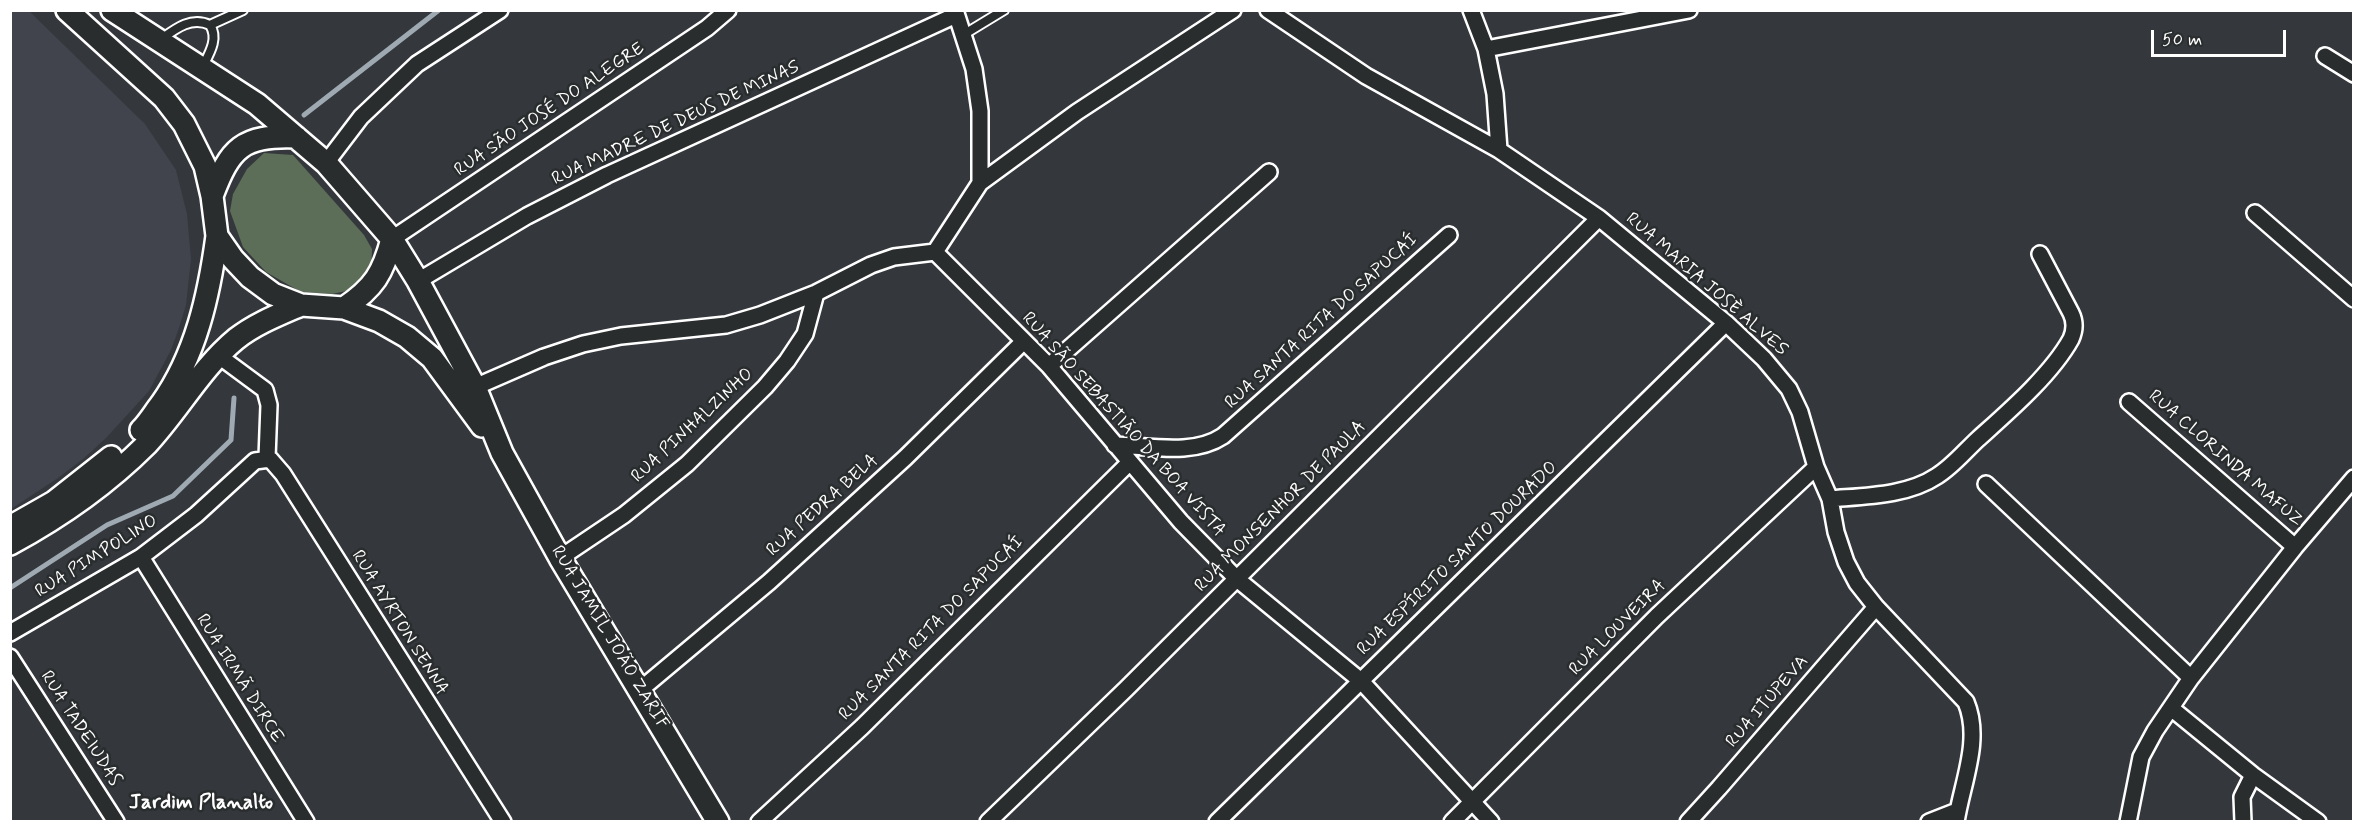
<!DOCTYPE html>
<html>
<head>
<meta charset="utf-8">
<style>
  body { margin:0 }
  #map { position:relative; width:2364px; height:832px; overflow:hidden; background:#34373c; font-family:Mynerve,sans-serif }
  canvas { display:block }
  .frame { position:absolute; inset:0; border:12px solid #fff; pointer-events:none }
  .scale { position:absolute; left:2151px; top:30px; width:135px; height:27px; box-sizing:border-box; border:3px solid #fff; border-top:0; padding-left:8px; font-size:18px; line-height:21px; white-space:nowrap; color:#fff; -webkit-text-stroke:4px #2a2d2e; paint-order:stroke }
</style>
</head>
<body>
<div id="map">
<canvas width="2364" height="832"></canvas>
<div class="frame"></div>
<div class="scale">50 m</div>
</div>
<script>
const g = document.querySelector('canvas').getContext('2d');
g.lineJoin = 'round';
function fillPath(path, color) { g.fillStyle = color; g.fill(path, 'evenodd'); }
function trace(path, color, width, dash) { g.strokeStyle = color; g.lineWidth = width; g.lineCap = dash ? 'butt' : 'round'; g.setLineDash(dash || []); g.stroke(path); }
function drawText(font, color, halo, rows, align = 'center') {
  g.font = font + ' Mynerve,sans-serif'; g.lineWidth = 5; g.setLineDash([]); g.textBaseline = 'middle'; g.strokeStyle = halo; g.fillStyle = color; for (const [text, x, y, turn = 0] of rows) {
    g.save(); g.translate(x, y); g.rotate((+turn || 0) * Math.PI / 180); g.textAlign = isNaN(turn) ? turn : align; if (halo) g.strokeText(text, 0, 0); g.fillText(text, 0, 0); g.restore();
  }
}
fillPath(new Path2D(`
  M28,10l117,114 31,46 11,44 4,45 -5,46 -7,23 -8,22 -22,41 -43,47 -23,21 -25,19 -47,31 -1,-498z`), '#41444c');
fillPath(new Path2D(`
  M264,153l29,2 71,80 8,14 -1,26 -20,15 -19,4 -31,-2 -35,-20 -23,-25 -13,-36 3,-17 14,-25z`), '#5c6e58');
trace(new Path2D(`
  M304,115l135,-105
  M10,588l97,-63 66,-29 58,-56 3,-42`), '#9ea9b2', 5);
const service = new Path2D(`
  M963,35l41,-25
  M160,40c15,-11 31,-24 50,-15l33,-15
  M202,68c7,-14 17,-29 8,-43`);
const minor = new Path2D(`
  M1268,10l98,66 133,74 100,68 127,105 38,36 25,30 11,23 16,55 14,32 6,33 10,30 11,21 19,24 90,95c16,38 -4,81 -10,120
  M1471,10l15,39 9,45 4,56
  M1486,49l203,-39
  M2325,56l29,18
  M326,163l35,-46 56,-53 83,-54
  M980,183l97,-71 156,-102
  M2255,213l99,86
  M392,239l315,-211 21,-18
  M935,252l114,114 132,156 56,57 124,102 130,141
  M935,252l45,-69v-72l-6,-42 -19,-59
  M418,281l109,-65 80,-41 349,-160
  M219,356l46,34 4,15 -2,53
  M1049,366l220,-194
  M475,387l69,-30 39,-13 38,-8 105,-11 34,-10 56,-22 55,-28 23,-8 41,-5
  M2129,402l166,145
  M1115,445c35,1 78,11 108,-9l226,-201
  M1986,484l205,194
  M1830,499c35,-3 77,-3 107,-23 15,-9 28,-25 41,-37 30,-27 73,-64 93,-100 4,-9 4,-18 0,-26l-31,-59
  M141,557l165,265
  M560,558l64,-43 63,-51 78,-77 22,-26 18,-27 11,-41
  M10,633l131,-76 55,-42 59,-54 15,-2 13,15 220,348
  M10,657l106,165
  M640,690l129,-108 136,-124 119,-117
  M2171,708l82,67 65,47
  M759,822l103,-95 268,-265
  M988,822l138,-133 473,-471
  M1217,822l509,-499
  M1452,822l205,-206 159,-149
  M1688,822l31,-34 157,-181
  M1929,822l28,-11
  M2128,822l13,-65 14,-26 36,-53 104,-131 59,-69
  M2243,822l-1,-25 11,-22`);
const secondary = new Path2D(`
  M67,10l97,88 20,26 21,42 7,30 5,40 16,23 17,18 23,17 28,11 43,3 35,13 28,16 25,21 50,68
  M112,10l145,94 69,59 66,76 26,42 57,106 27,66 58,105 158,264
  M212,196c18,-48 30,-61 84,-59
  M344,308c30,-20 39,-35 48,-69
  M141,430c8,-8 13,-17 20,-26 35,-49 48,-109 56,-168
  M10,527l44,-25 57,-45
  M10,544c50,-27 97,-60 137,-100 31,-33 54,-76 89,-105 19,-15 42,-24 65,-34`);
trace(service, '#fff', 12);
trace(minor, '#fff', 20);
trace(secondary, '#fff', 26);
trace(service, '#2a2d2e', 8);
trace(minor, '#2a2d2e', 15);
trace(secondary, '#2a2d2e', 21);
drawText('18px', '#fff', '#2a2d2e', [
  ["RUA SÃO JOSÉ DO ALEGRE",550,110,-34],
  ["RUA MADRE DE DEUS DE MINAS",676,124,-25],
  ["RUA MARIA JOSÈ ALVES",1706,285,41],
  ["RUA SANTA RITA DO SAPUCAÍ",1322,322,-42],
  ["RUA SÃO SEBASTIÃO DA BOA VISTA",1123,425,48],
  ["RUA PINHALZINHO",693,426,-43],
  ["RUA CLORINDA MAFUZ",2225,459,41],
  ["RUA PEDRA BELA",823,506,-42],
  ["RUA MONSENHOR DE PAULA",1281,507,-45],
  ["RUA PIMPOLINO",97,557,-32],
  ["RUA ESPÍRITO SANTO DOURADO",1458,559,-44],
  ["RUA AYRTON SENNA",399,623,58],
  ["RUA LOUVEIRA",1618,628,-45],
  ["RUA SANTA RITA DO SAPUCAÍ",932,629,-45],
  ["RUA JAMIL JOÃO ZARIF",609,638,59],
  ["RUA IRMÃ DIRCE",239,679,58],
  ["RUA ITUPEVA",1768,702,-49],
  ["RUA TADEIUDAS",80,729,57]
]);
drawText('bold 21px', '#fff', '#2a2d2e', [
  ["Jardim Planalto",201,804]
]);
</script>
</body>
</html>
